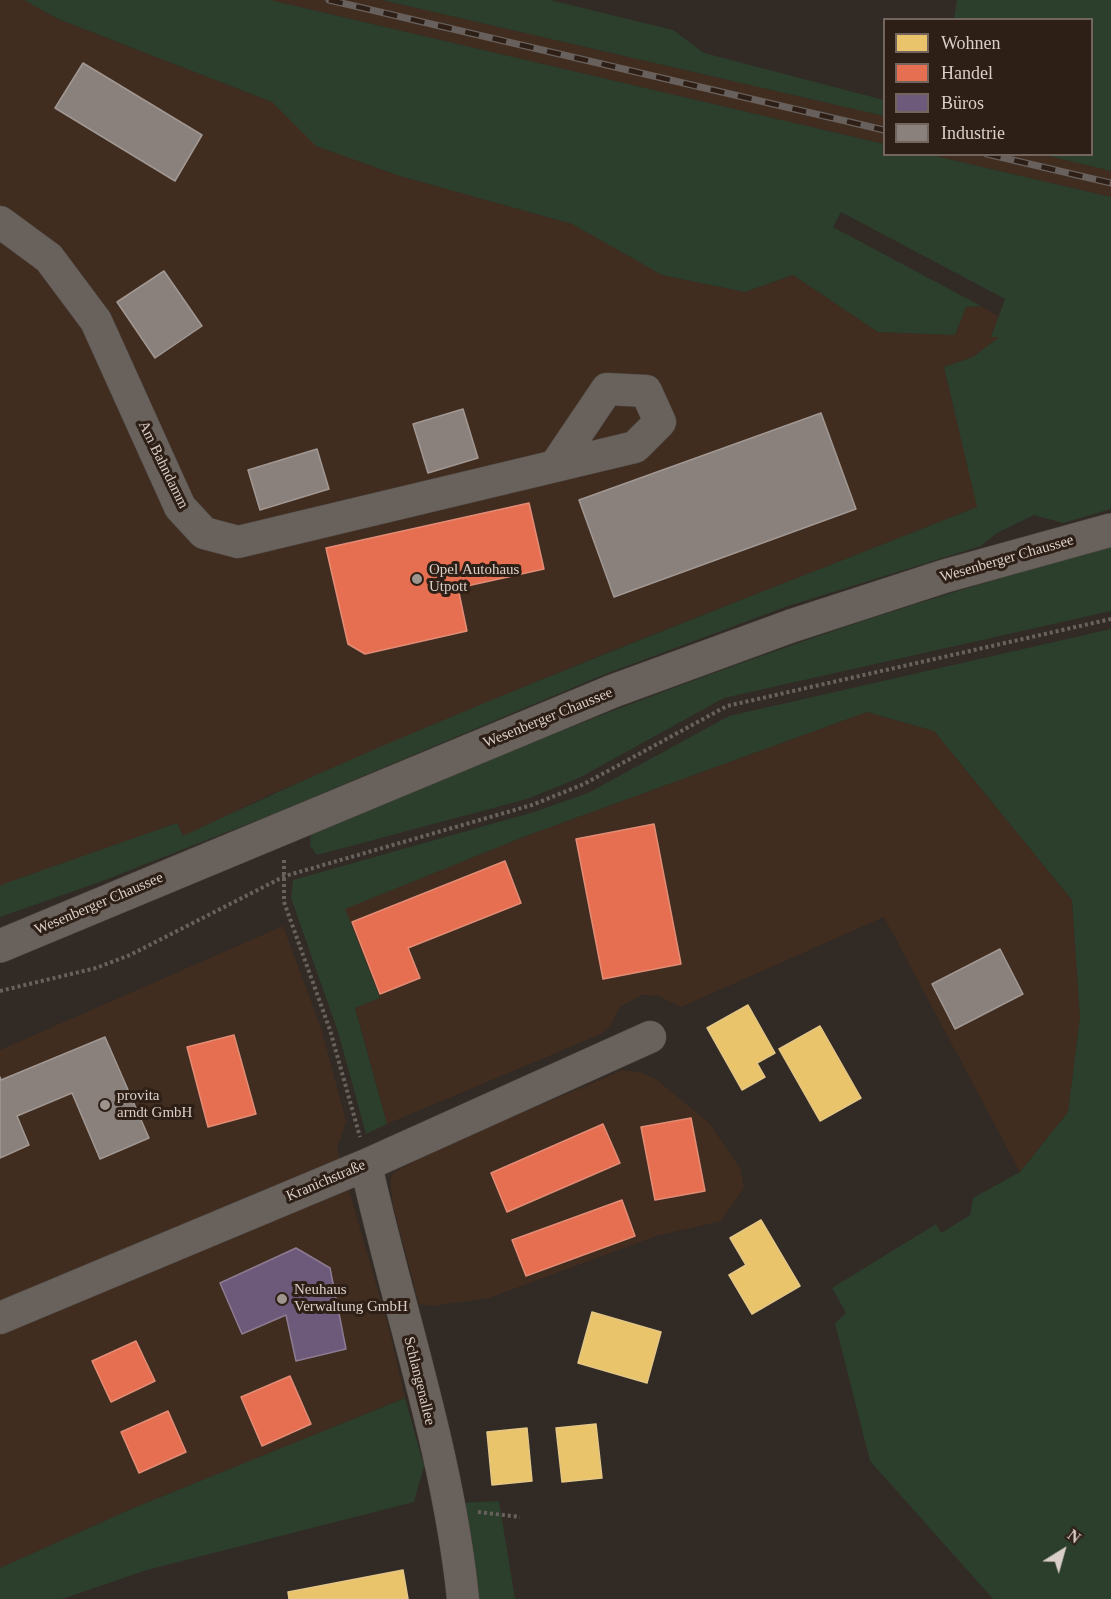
<!DOCTYPE html>
<html>
<head>
<meta charset="utf-8">
<style>
  body { margin:0 }
  #map { position:relative; width:1111px; height:1599px; overflow:hidden; background:#322a25; font-family:Georgia,serif }
  canvas { display:block }
  .legend { position:absolute; left:883px; top:18px; width:210px; height:138px; box-sizing:border-box; background:#2e1f16; border:2px solid #72655d; margin:0; padding:8px 10px; list-style:none; font-size:18px; color:#d9cfc8 }
  .legend li { display:flex; align-items:center; gap:12px; height:30px }
  .legend b { width:30px; border:2px solid #72655d }
  .north { position:absolute; left:1033px; top:1521px; width:60px; height:60px; -webkit-text-stroke:4px #2e1f16; paint-order:stroke; rotate:37deg; font-size:16px; font-weight:700; line-height:24px; text-align:center; color:#d9cfc8 }
  .north::after { content:''; display:block; margin:auto; width:21px; height:27px; background:#d9cfc8; clip-path:polygon(50% 0,100% 100%,50% 72%,0 100%) }
</style>
</head>
<body>
<div id="map">
<canvas width="1111" height="1599"></canvas>
<ul class="legend">
<li><b style="height:16px;background:#e9c46a"></b>Wohnen</li>
<li><b style="height:16px;background:#e76f51"></b>Handel</li>
<li><b style="height:16px;background:#6d597a"></b>Büros</li>
<li><b style="height:16px;background:#8a817c"></b>Industrie</li>
</ul>
<div class="north">N</div>
</div>
<script>
const g = document.querySelector('canvas').getContext('2d');
g.lineJoin = 'round';
function fillPath(path, color) { g.fillStyle = color; g.fill(path, 'evenodd'); }
function trace(path, color, width, dash) { g.strokeStyle = color; g.lineWidth = width; g.lineCap = dash ? 'butt' : 'round'; g.setLineDash(dash || []); g.stroke(path); }
function drawText(font, color, halo, rows, align = 'center') {
  g.font = font + ' Georgia,serif'; g.lineWidth = 6; g.setLineDash([]); g.textBaseline = 'middle'; g.strokeStyle = halo; g.fillStyle = color; for (const [text, x, y, turn = 0] of rows) {
    g.save(); g.translate(x, y); g.rotate((+turn || 0) * Math.PI / 180); g.textAlign = isNaN(turn) ? turn : align; if (halo) g.strokeText(text, 0, 0); g.fillText(text, 0, 0); g.restore();
  }
}
fillPath(new Path2D(`
  M0,0h24l34,19 214,83 45,44 83,30 172,48 90,51 83,17 48,-17 85,57 77,3 11,-28 15,-1 18,11 -8,19 9,1 -27,20 -29,10 34,140 -377,148 -332,140 -86,42 -6,-14 -177,63z
  M270,0h112l502,116v28z
  M931,155h114l66,16v26z
  M867,712l67,19 138,169 8,118 -12,94 -48,60 -136,-255 -203,90 -22,-11 -17,-1 -22,12 -10,19 -9,8 -214,90 -32,-117 24,-9 -35,-89 182,-73z
  M283,926l38,102 25,93 -9,27 53,185 15,65 -274,111 -131,59v-518z
  M623,1070l19,3 14,6 53,44 31,45 4,20 -23,33 -65,15 -167,62 -56,8 -14,-2 -26,-99 -3,-25 4,-8 56,-29z`), '#402d20');
fillPath(new Path2D(`
  M24,0h246l614,144v10l47,1 180,42v312l-48,14 -29,-8 -37,18 -16,13 -196,61 -182,68 -330,139 -173,68 -100,35v-31l6,-3 171,-60 6,13c259,-123 528,-223 794,-329l-33,-140 29,-10 26,-20h-8l14,-38 -164,-87 -8,15 148,79 -15,1 -11,28 -77,-3 -85,-57 -48,17 -83,-17 -90,-51 -172,-48 -84,-30 -44,-44 -214,-83z
  M382,0h168l123,30 31,23 180,47v16z
  M957,0h154v171l-66,-16 47,-1v-134l-138,-1z
  M1111,545v66l-387,87 -145,80 -52,21 -210,56 -7,-9 1,-13c161,-68 323,-133 487,-190 104,-36 208,-67 313,-98z
  M1111,629v970h-118l-123,-138 -35,-138 11,-10 -14,-25 104,-64 5,9 29,-18 3,-17 47,-26 48,-60 12,-94 -8,-118 -138,-169 -67,-19 -341,124 -181,73 35,89 -25,10 32,116 -21,10 -28,-102 -47,-134 2,-18 241,-68 54,-19 141,-77z
  M405,1398l19,68 -10,36 -267,68 -85,29h-62v-31l131,-59z
  M499,1501l16,98h-45l-14,-96z`), '#2c3e2c');
const homes = new Path2D(`
  M748,1005l27,48 -18,10 8,14 -23,13 -35,-62z
  M820,1026l41,72 -41,23 -41,-72z
  M761,1220l39,66 -48,28 -23,-39 17,-10 -16,-27z
  M592,1312l69,20 -14,51 -69,-20z
  M596,1424l6,54 -40,4 -6,-54z
  M527,1428l5,53 -40,4 -5,-53z
  M403,1570l5,29h-119l-1,-7z`);
fillPath(homes, '#e9c46a');
trace(homes, '#e4c786', 1.5);
const shops = new Path2D(`
  M529,503l15,66 -86,19 9,43 -102,23 -17,-10 -22,-96z
  M654,824l27,140 -78,15 -27,-140z
  M505,861l16,42 -113,45 12,30 -40,16 -28,-72z
  M234,1035l22,79 -48,13 -21,-80z
  M691,1118l14,73 -50,9 -14,-73z
  M603,1124l17,39 -113,49 -16,-39z
  M622,1200l13,36 -109,40 -14,-36z
  M136,1341l19,40 -44,21 -19,-41z
  M290,1376l21,48 -49,22 -21,-49z
  M168,1411l18,41 -47,21 -18,-41z`);
fillPath(shops, '#e76f51');
trace(shops, '#e38c75', 1.5);
const offices = new Path2D(`
  M296,1248l34,20 16,81 -50,12 -10,-46 -44,19 -22,-51z`);
fillPath(offices, '#6d597a');
trace(offices, '#8d7c91', 1.5);
const industry = new Path2D(`
  M83,63l119,72 -27,46 -120,-73z
  M164,271l38,55 -47,32 -38,-56z
  M463,409l15,49 -50,15 -15,-49z
  M821,413l35,96 -242,88 -35,-97z
  M317,449l12,40 -69,21 -12,-40z
  M1000,949l23,45 -68,35 -23,-45z
  M105,1037l44,101 -49,21 -28,-66 -55,23 12,29 -29,13v-81l1,3z`);
fillPath(industry, '#8a817c');
trace(industry, '#a29893', 1.5);
const street = new Path2D(`
  M0,222l49,36 47,63 84,186 24,26 34,9 397,-95 25,-25 -14,-31 -39,-2 -52,77
  M366,1165c32,144 82,286 97,434
  M0,1318l366,-153 284,-128`);
const secondary = new Path2D(`
  M0,946l613,-255 178,-65 154,-50 166,-46`);
trace(street, '#4f4843', 33);
trace(secondary, '#4f4843', 34);
trace(new Path2D(`
  M284,860v42l46,128 30,107
  M0,991l96,-23 34,-13 155,-79 247,-71 52,-21 143,-78 384,-87
  M478,1512l42,5`), '#68625e', 4, [3, 3]);
trace(street, '#68615c', 32);
trace(secondary, '#68615c', 33);
const rail = new Path2D(`
  M329,0l555,130
  M987,154l124,29`);
trace(rail, '#67605c', 7);
trace(rail, '#2e1f16', 4.5, [14]);
for (const [x, y, r, color] of [
  [417,579,6,"#9f958f"],
  [105,1105,6,"#9f958f"],
  [282,1299,6,"#9f958f"]
]) { const dot = new Path2D(); dot.arc(x, y, r, 0, 2 * Math.PI); g.fillStyle = color; g.fill(dot); trace(dot, '#2e1f16', 2); }
drawText('15px', '#d9cfc8', '#2e1f16', [
  ["Am Bahndamm",163,465,64],
  ["Wesenberger Chaussee",1007,559,-16],
  ["Wesenberger Chaussee",548,718,-22],
  ["Wesenberger Chaussee",99,904,-23],
  ["Kranichstraße",326,1181,-23],
  ["Schlangenallee",419,1381,76]
]);
drawText('15px', '#d9cfc8', '#2e1f16', [
  ["Opel Autohaus",429,570],
  ["Utpott",429,587],
  ["provita",117,1096],
  ["arndt GmbH",117,1113],
  ["Neuhaus",294,1290],
  ["Verwaltung GmbH",294,1307]
], 'left');
</script>
</body>
</html>
